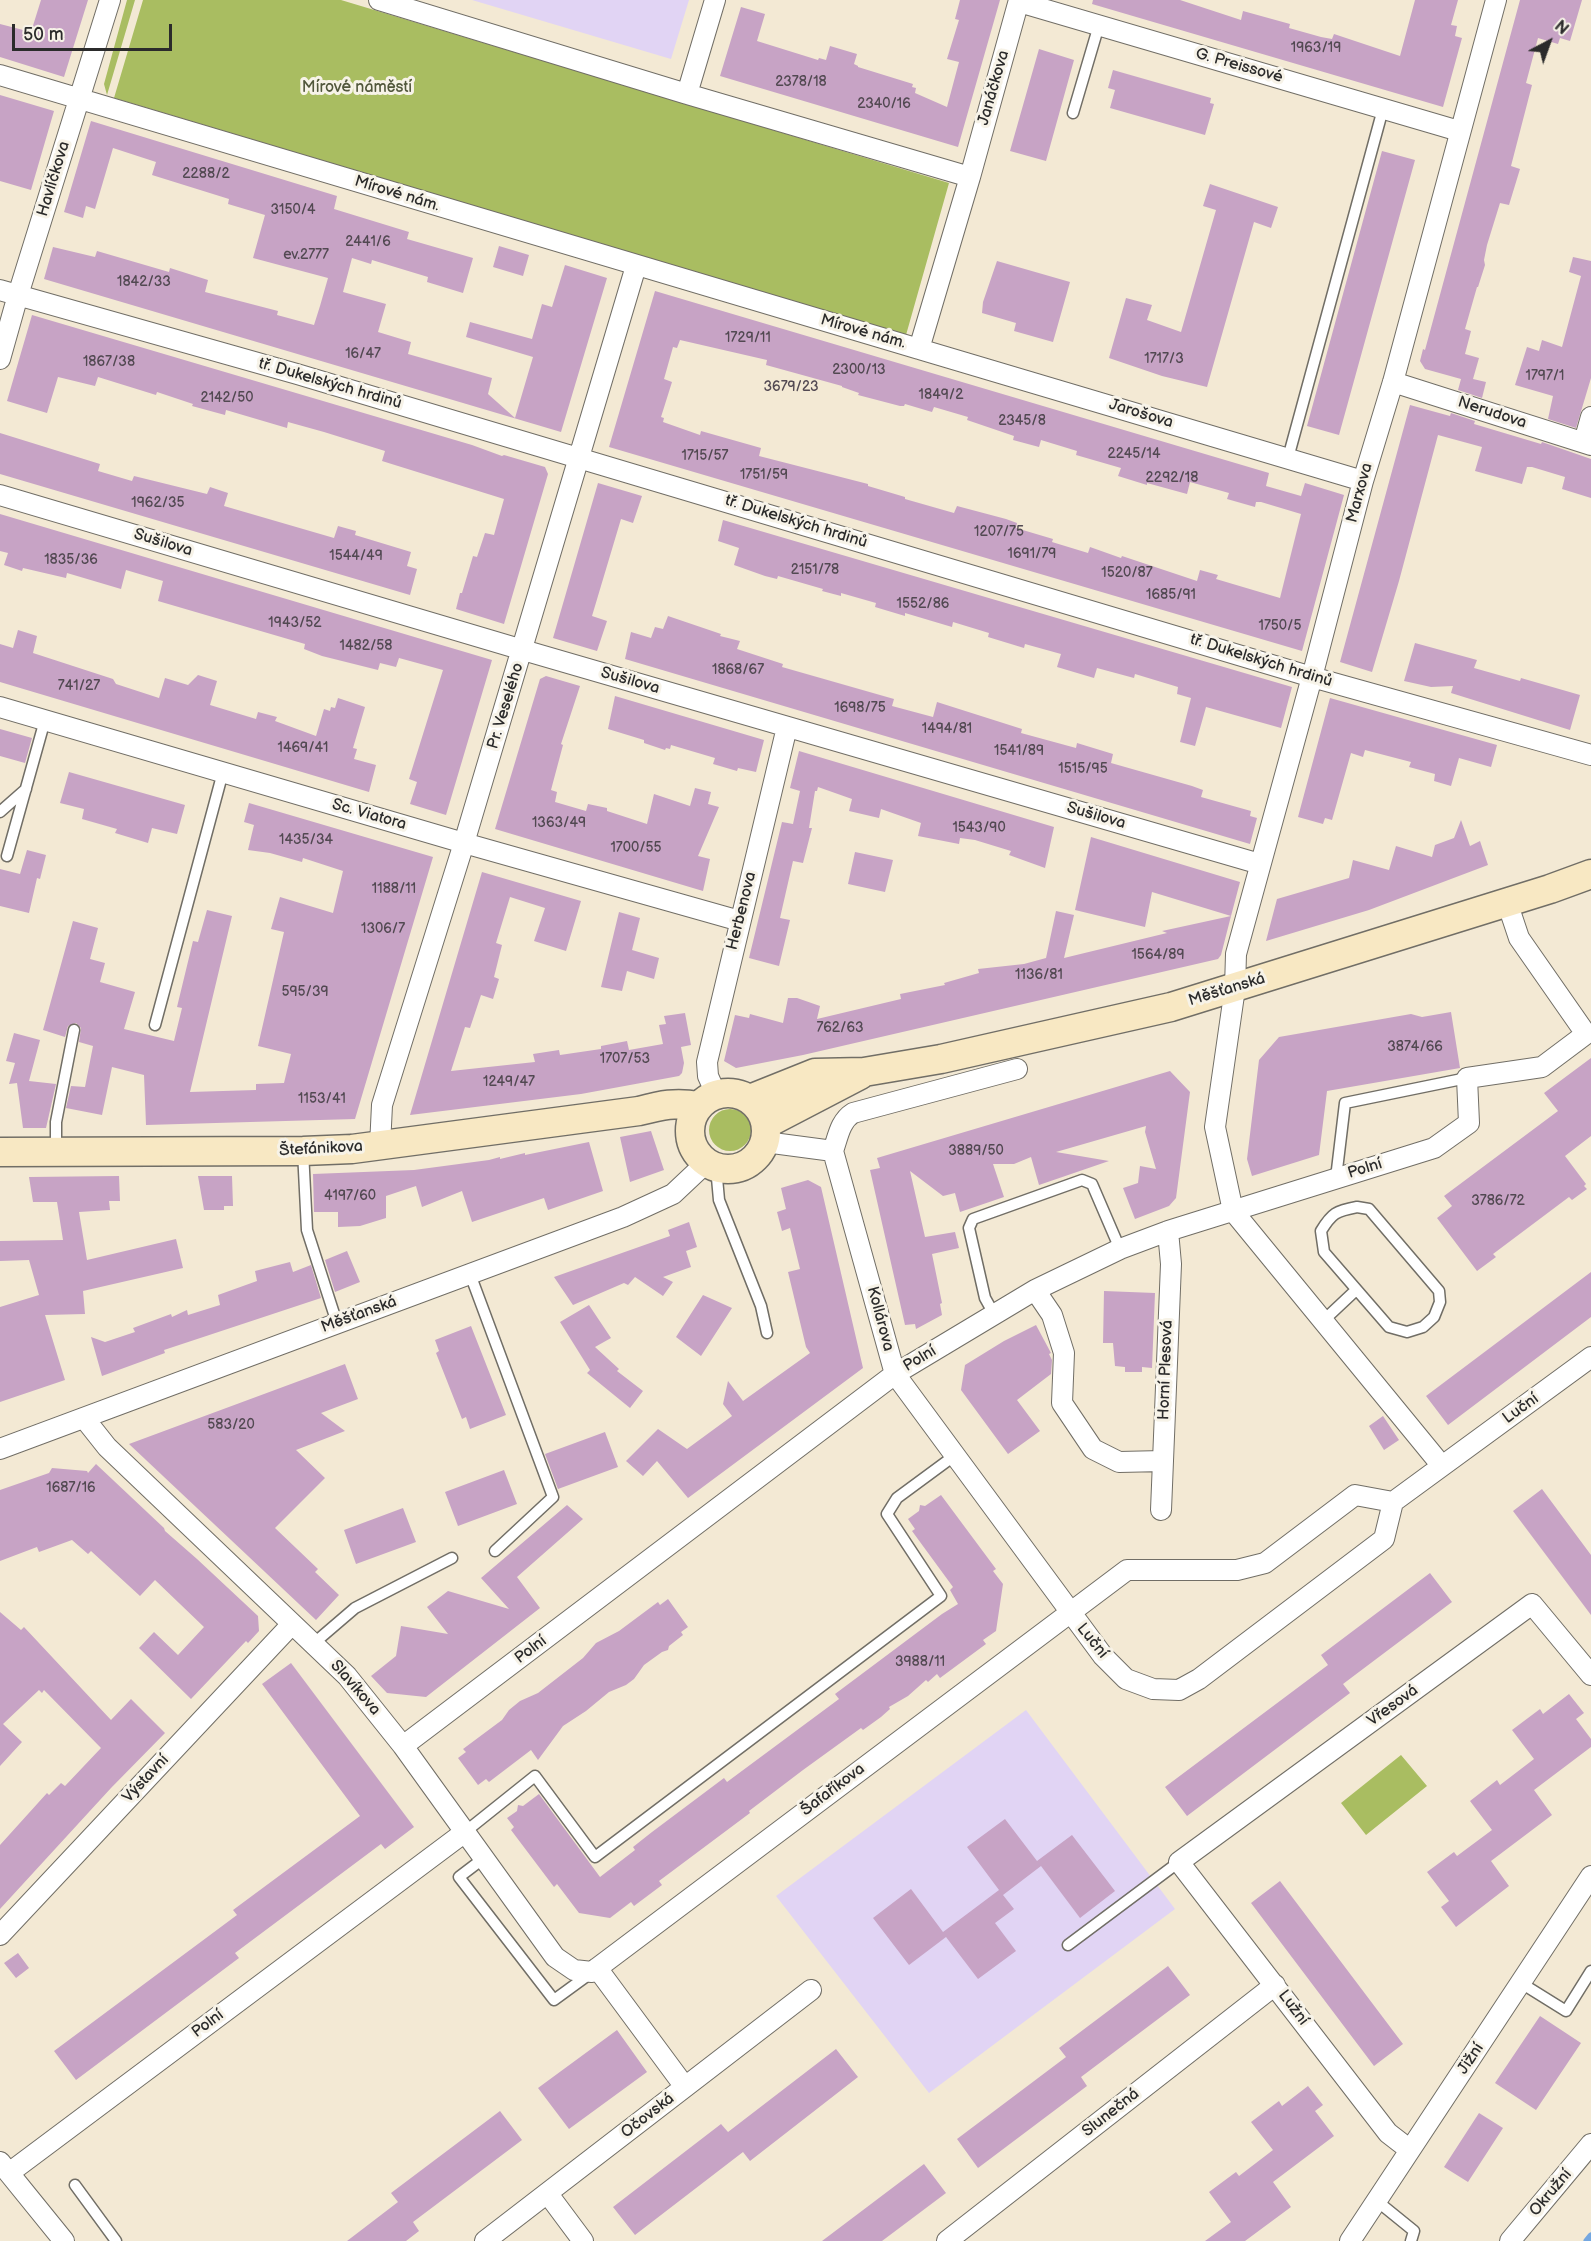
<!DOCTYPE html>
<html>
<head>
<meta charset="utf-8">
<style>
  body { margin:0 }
  #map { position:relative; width:1591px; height:2241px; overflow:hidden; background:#f3e9d4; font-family:"Balsamiq Sans",sans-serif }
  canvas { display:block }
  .north { position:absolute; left:1519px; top:12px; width:60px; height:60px; -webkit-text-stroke:4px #f7f3e8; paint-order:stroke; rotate:41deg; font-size:16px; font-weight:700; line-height:24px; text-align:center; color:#2b2b2b }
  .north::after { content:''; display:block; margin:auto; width:21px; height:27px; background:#2b2b2b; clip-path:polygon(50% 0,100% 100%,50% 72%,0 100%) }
  .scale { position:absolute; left:12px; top:24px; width:160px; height:27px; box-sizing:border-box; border:3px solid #2b2b2b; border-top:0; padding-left:8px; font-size:18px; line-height:21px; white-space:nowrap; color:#2b2b2b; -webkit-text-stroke:4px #f7f3e8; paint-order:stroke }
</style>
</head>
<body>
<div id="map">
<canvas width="1591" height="2241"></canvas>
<div class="north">N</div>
<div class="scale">50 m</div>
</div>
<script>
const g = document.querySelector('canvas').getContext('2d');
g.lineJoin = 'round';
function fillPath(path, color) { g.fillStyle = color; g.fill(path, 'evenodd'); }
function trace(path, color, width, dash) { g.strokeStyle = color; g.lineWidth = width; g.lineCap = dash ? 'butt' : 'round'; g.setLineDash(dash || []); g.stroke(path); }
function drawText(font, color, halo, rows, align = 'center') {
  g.font = font + ' "Balsamiq Sans",sans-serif'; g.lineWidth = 6; g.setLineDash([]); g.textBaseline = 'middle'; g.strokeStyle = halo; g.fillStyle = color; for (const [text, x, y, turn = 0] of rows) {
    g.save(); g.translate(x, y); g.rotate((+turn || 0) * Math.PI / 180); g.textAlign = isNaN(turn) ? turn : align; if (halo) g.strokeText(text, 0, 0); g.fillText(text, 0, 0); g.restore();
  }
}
fillPath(new Path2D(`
  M472,0h217l-18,59z
  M1026,1710l149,199 -246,184 -153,-197z`), '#e1d4f4');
fillPath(new Path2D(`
  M127,0h8l-28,95 -3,-11z
  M143,0h198l608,183 -43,152 -792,-237z
  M709 1130a21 21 0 1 1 42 0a21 21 0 1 1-42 0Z
  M1401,1755l26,31 -61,49 -25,-32z`), '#a9bd61');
trace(new Path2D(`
  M1587,2241l4,-5`), '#74a7e0', 7);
fillPath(new Path2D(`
  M41,0h47l-24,77 -64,-20v-33l31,8z
  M960,0h40l-42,147 -238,-71 21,-69 24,7 -8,27 61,19 1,-2 7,2 4,-14 27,8 -3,10 4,2v1l55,17 -1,3 4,1 -1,5 32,14 12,-45 -12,-3 12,-39 -4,-1z
  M1093,0h87l61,20 2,-9 47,13 -1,4 32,9 11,2 2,-5 66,22 15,-56h43l-7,25 6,1 -2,10 7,2 -19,69 -351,-103z
  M1520,0h62l-12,41 -10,-3 -2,6 -20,-6 -12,45 6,2 -21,81 9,3 -11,36 -9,-2 -13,42 -3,15 1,5 -7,22h-1l-12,42 6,2 -6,23 14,4 -6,21 13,3 -4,16 -24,-8 3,-11 -36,-10 -5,-8 3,-12 2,1z
  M1039,49l35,11 -28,101 -36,-10z
  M1113,70l98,28 -1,5 4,1 -9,31 -95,-27 5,-18 -7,-2z
  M0,95l54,16 -23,79 -31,-9z
  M91,121l246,75 -3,13 75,23 -2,7 66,19 -10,35 -36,-11 1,-5 -56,-17 -1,4 -19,-6 -9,34 43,12 -8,28 33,10 -3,12 84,24 -4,16 27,24 18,-61 -67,-20 4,-15 62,17 10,-35 10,3 13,-42 42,13 -46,154 -517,-153 9,-32 42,10 2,-6 72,21 1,-4 38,12 -3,12 73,19 -1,4 37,10 6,-19 8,-28 -75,-20 12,-43 -37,-11 1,-5 -77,-24 4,-13 -43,-14 -18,61 -9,-3 -3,12 -19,-6z
  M1382,151l33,9 -76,275 -32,-9z
  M1210,184l68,23 -7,21 -17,-6 -47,165 -45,-11 -53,-18 17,-60 26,7 -5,15 34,12 35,-122 -13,-4z
  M499,246l30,9 -6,21 -30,-9z
  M1573,257l18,4v117l-15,50 -28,-9 5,-23 -38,-11 12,-38 12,4 3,-11 20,7 19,-71 -12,-4z
  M997,261l73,21 -17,60 -39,-11 2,-8 -34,-10 1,-11z
  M655,291l614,182 -3,13 35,10 4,-13 39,12 -42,156 -693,-204zM680,340l87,20 -1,5 76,21v1l17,6 -1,2 42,11h4l1,-2 27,8 2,-5 34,10 -1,3 47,16 -1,4 26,7 2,-7 36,11 -1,4 45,13 -3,8 29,9v-2l40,11 3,-12 39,11 -2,6 28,8 1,-5h5l40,12 -21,84 -64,-19 2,-4 -18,-5 -3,11 -75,-25 -1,2 -31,-11 -2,6 -36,-11 1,-3 -37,-11 1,-5 -11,-4 -49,-13 -3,7 -49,-14v-2l-37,-11v-2l-109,-28 2,-8 -60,-17 -1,4 -37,-13 1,-4 -3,-1 11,-35 -8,-3 9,-32 4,1z
  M32,315l440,130 30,11 2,-1 41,12 3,7 -44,150 -48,-15 4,-16h2l11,-37 4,1 8,-24 9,2 10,-36 -122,-38 3,-10 -61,-19 -36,-10 -1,6 -61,-18 -1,5 -33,-9 1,-2 -36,-12 -1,3 -58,-18 -3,9 -37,-9 -11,36 -40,-12z
  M1410,405l40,11 1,-3 24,8 -1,3 67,20 1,-2 49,17v39l-29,-9 3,-12 -33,-10h-5l-5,17 -47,-13 7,-24 -44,-12 -39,146 -27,91 -32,-10z
  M0,433l100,31 -2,7 34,10 2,-5 73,18 3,-7 18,6 -4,13 110,32 4,-12 18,5 -1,4 56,17 -4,14 10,3 -7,26 -410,-121z
  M598,483l44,13 -9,27 -12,-4 -29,97 15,5 -10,30 -44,-13z
  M0,514l492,146 -46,155 -36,-11 7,-22 -8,-3 34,-109 -44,-12 -3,9 -16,-4 -2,7 -56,-14 -18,-7 1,-5 -147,-43 5,-20 -37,-11 -5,19 -54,-16 -1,5 -43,-10 -1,3 -18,-6 4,-12 -8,-2z
  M723,520l569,167 -11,41 -75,-21 -11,39 -15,-4 11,-44 -14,-4 1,-7 -43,-13 -1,4 -37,-10 -3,10 -37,-11 4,-13 -36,-10 -1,4 -36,-11 1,-4 -36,-11 -1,5 -47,-14v3l-30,-9 1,-4 -35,-10v3l-19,-5 1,-2 -45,-13 -1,3 -12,-3 -31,-11 5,-17 -21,-7z
  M668,616l53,18 -1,2 20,5 -3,8 46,15 -1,3 112,32 -2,7 41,11 4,-15 85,27 -1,4 55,15 1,-5 36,11 -2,9 81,23 11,4 -2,7 50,14 -1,5 7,2 -7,26 -625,-185 6,-27 20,6 4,-11 8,2z
  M18,630l19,6 -4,17 80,26 3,5 43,14 6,-20 23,7 10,-10 19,6 -7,24 46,14 2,-7 19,5 -2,4 41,15 8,-27 6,2 1,-4 4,1 3,-10 27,9 -12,41 4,1 -3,10 22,6 -7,27 -369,-110v-38l13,4z
  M1415,643l62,17 -3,8 46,13 1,-3 59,17 -10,35 -119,-37 2,-7 -22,1 -27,-6z
  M546,676l34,10 -19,58 2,1 -12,45 6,2 -2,10 31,9 2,-7 19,4v3l40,13 7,-30 36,12 5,-18 16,4 -3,12 11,3 -21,49 12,3 -7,32 -208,-62 45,-150z
  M615,696l149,44 -8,32 -18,-4 -1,3 -24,-7 2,-6 -44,-13 -1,4 -4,-1 -1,2 -21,-7v-3l-36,-11z
  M1330,698l167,47 -6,22 -32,-9 -8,28 -17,-5 1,-7 -26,-7 2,-5 -46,-12 -2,7 -12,-4 -19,67 -7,-2 -2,6 -25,-7z
  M0,729l32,9 -7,25 -25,-7z
  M799,751l255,76 -9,41 -36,-13 2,-4 -36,-11 -15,-2 -1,6 -41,-8 3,-13 -40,-14 -2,9 -30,-7 3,-12 -34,-12 -1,4h-2l-6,37h3l-9,35 -10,-2 -13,57 10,2 -11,46 -30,-8 33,-136 11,2 7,-33 -10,-3z
  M69,772l116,33 -8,29 -25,-6 -4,15 -33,-10 2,-4 -35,-10 2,-10 -24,-6z
  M249,803l184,54 -78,262 -209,6 -2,-50 -32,-8 -10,48 -36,-7 5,-22 14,1 8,-41 -14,-4 2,-14 -5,-5 -8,3 -3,11 -22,-7 30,-109 25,7 -8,31 15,4 -5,19 35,10 -11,37 50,12 8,-33 -5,-1 16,-66 5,1 9,-32 25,6 -42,176 66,-2v-6l28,-1 7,-29 -33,-8 26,-114 -13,-3 9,-32 53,16 10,-42 -40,-13 -1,4 -32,-9 -22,-3 6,-25 -10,-3z
  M1461,820l9,26 10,-5 8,24 -119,45 -103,31 11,-42 72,-21 4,-18 36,10 7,-24 36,11 3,-12 19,-7z
  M1091,837l149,45 -9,34 -79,-24 -7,35 -70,-17z
  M27,850l19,5 -6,24 -3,-1 -8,35 -29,-7v-37l20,5z
  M855,852l38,8 -8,32 -37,-8z
  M482,872l99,29 -15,50 -32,-10 11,-33 -35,-11 -14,46 6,2 -8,32 5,2 -6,20 -12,-4 -11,33 -5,-1 -14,44 84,-9 -2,-8 26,-4 1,5 41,-6v-3l26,-5 2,9 34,-6 -4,-19 7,-1 -2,-8 21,-3 6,32 -10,2 3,16 -2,10 -3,3 -98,18 -171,21z
  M1056,911l18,4 -10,43 103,-25 -5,-2 69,-15 -10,39 -3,4 -415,96 -67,13 -12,-7 11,-46 14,3 1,-4 33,9 5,-25h9l23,8 -3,13 84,-20 -1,-5 45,-9 -1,-2 35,-10 -1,-4 46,-5 22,-6z
  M619,912l21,6 -8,32 27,8 -5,21 -27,-8 -5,20 -21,-4z
  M1451,1012l9,56 -133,23 -8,64 -67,21 -5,-17 12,-99 20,-23 132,-23 11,3z
  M14,1033l26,7 -11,41 27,3 -10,44h-23l-6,-45 -8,1 6,-21 -9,-2z
  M1591,1058v78l-26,20 21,28 -2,2 3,3 -15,11 -3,-3 -76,57 3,3 -19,14 -40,-53 15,-12 -8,-10 114,-85 -14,-18z
  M1170,1071l20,21 -14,106 -7,8 -34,13 -12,-31 15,-5 2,-17 16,3 -11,-37 1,-6 -90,26 53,9 -70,24 -8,-28 -17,7h-21l11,33 -44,15 -5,-19 -12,3 -33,-25 15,66 30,-5 4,16 -27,6 10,49 -2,1 2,11 -26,14 -1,-5 -10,1 -35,-155 10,-2 -3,-10z
  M651,1131l13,39 -34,12 -10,-45z
  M589,1142l14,49 -55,19 -4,-12 -72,24 -10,-31 -40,16 -6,-21 -30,10v22l-26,8 -22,1v-15h-24l-1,-38 101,-4 75,-10 11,-3v2l25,-6v2z
  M119,1176l1,25h-11l1,9 -31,2 8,48 89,-21 7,29 -100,23 2,23 -40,1 20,65 -65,22v-95l39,-12 -10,-35 -29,1v-20l63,-1 -6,-38h-24l-4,-25z
  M198,1176h34l1,30h-9v4h-20z
  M808,1180l13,7 42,181 -175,130 -31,-37 -14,15 -17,-15 32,-32 29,20 45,-33 -9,-12 5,-23 15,20 67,-48 -4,-6 -18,-75 12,-3 -10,-41 -8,3 -5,-19 9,-3 -5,-21z
  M689,1222l8,25 -11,4 5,16 -28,10 10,5 -10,14 -28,-19 -7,8 -4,-2 -51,22 -19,-28 116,-41 -2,-6z
  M347,1251l13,31 -25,10 -10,-32z
  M290,1262l3,10 18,-7 10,33 -157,52 1,3 -63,23 -11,-39 14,5 30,-10 -2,-4 38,-14 1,3 15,-7 1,5 32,-10 -2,-10 39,-14 -2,-10z
  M1591,1272v45l-143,108 -22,-29z
  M1104,1291l51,2 -3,75 -10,-1v5h-17v-5l-10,-1 -2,-23h-10z
  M703,1295l29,13 -31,48 -25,-19z
  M589,1305l22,33 -16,9 24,22 -2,2 26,20 -13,17 -43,-35 3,-3 -30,-48z
  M1036,1325l15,28 -2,1 3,6 -1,14 -34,26 23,31 -32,23 -47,-64 4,-25 39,-24z
  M471,1326l35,89 -36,14 -4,-12 -4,2 -26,-66 3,-2 -4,-11z
  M345,1364l13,35 -37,14 24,18 -49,19 29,28 -50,50 43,41 -3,3 24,23 -23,25 -187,-176z
  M1383,1416l16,24 -15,10 -15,-24z
  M605,1432l13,35 -60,22 -13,-35z
  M96,1464l68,64 1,3 32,28 61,57 1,15 -11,12 -2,-2 -55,58 -52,-51 15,-16 24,23 26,-28 -49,-47 -15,16 -49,-45 -3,3 -16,-14 -33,12 -2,-5 -37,14v-71l49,-17 3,-5 35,3 1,2z
  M504,1470l13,34 -59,22 -13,-34z
  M1542,1489l49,66v60l-78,-104z
  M941,1495l55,74 -3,2 10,13 -7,47 -13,9 3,4 -46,34 -3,-4 -9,8 -2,-2 -18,16 -19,11 1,2 -9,8 -18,13 -2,-2 -58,42 -54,41 1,2 -91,68 3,4 -28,21 -3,-4 -21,16 -31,-5 -22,-29 -3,3 -43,-57 3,-3 -7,-9 10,-7 1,-6 5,1 16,-12 61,83 35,-27 -2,-3 19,-15 72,-54 3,4 112,-83 -4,-5 107,-80 16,-10 -8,-14 3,-3 -41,-56 3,-2 -7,-10 11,-8 1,-6 5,1z
  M567,1505l16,14 -66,58 23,31 -114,89 -39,-4 -16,-17 25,-20 5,-30 47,8 -21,-27 21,-16 61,18 -28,-31z
  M403,1508l13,34 -60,22 -12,-34z
  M1430,1573l22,29 -109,82 7,9 -163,123 -22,-29 163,-122 -7,-10z
  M668,1599l20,28 -7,5 2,3 -14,11 -1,4 -6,2 -18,13 -10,14 -8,6 -17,7 -23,19 -23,15 -25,34 -7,-10 -42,32 -3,-3 -8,6 -20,-27 8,-6 -3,-3 39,-29 7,-10 11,-9 18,-8 45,-35 13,-15 23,-12 39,-29 2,3z
  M0,1612l21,18 3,-3 87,93 20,-21 34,34 -54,55 -111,121v-64l47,-52 2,2 12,-12 4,3 36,-38 -57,-58 -2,3 -3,-3 -36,34 19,18 -22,24z
  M291,1663l123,164 -29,22 -4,-5 -146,109 4,5 -163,122 -22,-29 183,-136 -4,-5 127,-94 -98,-132z
  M1569,1694l15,19 -8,6 15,20v8l-57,43 18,25 -61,46 18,25 -53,41 -15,-20 8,-6 -22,-29 27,-20 3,4 35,-26 -22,-29 27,-21 3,5 34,-26 -22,-29 28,-21 3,5z
  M1005,1819l32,42 35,-26 43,56 -35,27 -39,-52 -38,29 11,14 -19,14 21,28 -38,28 -32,-42 -37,28 -36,-47 38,-29 32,43 56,-42 -32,-43z
  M1280,1881l123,163 -29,22 -123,-163z
  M18,1953l11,15 -13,10 -12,-15z
  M1168,1966l22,29 -109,82 6,9 -109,82 -21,-29 109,-82 -7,-9z
  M1540,2016l41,27 -45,67 -41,-27z
  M617,2030l30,42 -78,57 -31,-41z
  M836,2049l22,28 -108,84 -7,-9 -108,83 -22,-28 108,-83 7,8z
  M1308,2086l15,19 -8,6 19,25 -61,46 18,25 -46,34h-40l26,-19 -22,-30 27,-20 3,4 34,-26 -22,-28 28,-21 3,5z
  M500,2111l22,29 -109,82 6,9 -13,10h-59l51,-39 -7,-9z
  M1479,2113l24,15 -35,54 -24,-15z
  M924,2164l22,29 -64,48h-60z`), '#c7a3c5');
const service = new Path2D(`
  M1073,113l26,-88
  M1288,458l95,-349
  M0,812l26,-23
  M7,856l38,-136
  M155,1025l68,-253
  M303,1151l4,79 30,93
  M56,1152v-30l18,-92
  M716,1167l3,33 42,106 6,27
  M1336,1178l9,-75 122,-25
  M1357,1207l12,2 70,82 1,11 -6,15 -11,10 -16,5 -18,-5 -65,-75 -3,-21c11,-18 15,-20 36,-24z
  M470,1274l83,223 -58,54
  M994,1314l-9,-16 -16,-70 4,-9 109,-39 10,4 28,65
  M1323,1321l33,-31
  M313,1644l42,-36 97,-50
  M465,1832l70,-56 60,81 346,-261 -54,-82 10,-16 57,-42
  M484,1858l-25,19 95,123 37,-27
  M1068,1945l111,-83
  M1521,1983l45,28 25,-40
  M75,2185l41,56
  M1377,2201l37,30 -3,10`);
const minor = new Path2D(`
  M1019,2l440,129
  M0,75l919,274 51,-172 -283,-83 -308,-94
  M687,94l28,-94
  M970,177l49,-177
  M0,290l297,84 1015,303 279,78
  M919,349l444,132
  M0,359l18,-64 92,-295
  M1393,382l198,63
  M1584,442l7,-25
  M0,495l523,155 737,214
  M0,707l464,136 276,78
  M716,1094l-8,-18 -1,-14 80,-335
  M765,1142l68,9
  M380,1146l2,-41 82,-262 172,-577
  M833,1151l62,223 208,282 23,23 27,10 26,1 20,-11 185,-140 9,-37 198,-145
  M833,1151c5,-14 7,-30 20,-38l164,-44
  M1035,1290l17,25 12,38 -2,50 31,46 26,13 44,-1
  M84,1418l23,29 240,229 56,70 152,211 19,13 18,2 535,-402h110l28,-7 90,-68 38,7
  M0,1449l623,-232 50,-23 34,-32
  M1442,1466l-209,-255 -18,-84 20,-139 1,-34 76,-277 51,-196 30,-99 103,-382
  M1161,1510l10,-246 -3,-33
  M403,1746l492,-372 140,-84 85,-41 48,-18 266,-83 35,-25 -2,-45 75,-11 44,-33 -67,-96 -12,-36
  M0,1935l292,-311
  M597,1968l88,119
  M1410,2150l-22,-17 -209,-271 353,-258 59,71
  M0,2162l64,79
  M9,2173l456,-341
  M548,2194l35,47
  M485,2241l326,-251
  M947,2241l328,-256
  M1350,2241l241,-365
  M1510,2241l81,-97`);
const secondary = new Path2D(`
  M690 1131a38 38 0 1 1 76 0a38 38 0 1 1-76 0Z
  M750,1099l65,-26 49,-1 77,-13 230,-52 379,-118 41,-15
  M766,1124l94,-49
  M0,1152l303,-1 49,-2 287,-38c23,-6 36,-9 60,-5`);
trace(service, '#716e66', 13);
trace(minor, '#716e66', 22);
trace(secondary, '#716e66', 31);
trace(service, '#fff', 10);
trace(minor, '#fff', 20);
trace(secondary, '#f8e8c3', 28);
drawText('14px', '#524952', null, [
  ["1963/19",1316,48],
  ["2378/18",801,82],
  ["2340/16",884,104],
  ["2288/2",206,174],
  ["3150/4",293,210],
  ["2441/6",368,242],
  ["ev.2777",306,255],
  ["1842/33",144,282],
  ["1729/11",748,338],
  ["16/47",363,354],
  ["1717/3",1164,359],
  ["1867/38",109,362],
  ["2300/13",859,370],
  ["1797/1",1545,376],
  ["3679/23",791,387],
  ["1849/2",941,395],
  ["2142/50",227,398],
  ["2345/8",1022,421],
  ["2245/14",1134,454],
  ["1715/57",705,456],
  ["1751/59",764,475],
  ["2292/18",1172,478],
  ["1962/35",158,503],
  ["1207/75",999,532],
  ["1691/79",1032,554],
  ["1544/49",356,556],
  ["1835/36",71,560],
  ["2151/78",815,570],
  ["1520/87",1127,573],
  ["1685/91",1171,595],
  ["1552/86",923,604],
  ["1943/52",295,623],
  ["1750/5",1280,626],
  ["1482/58",366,646],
  ["1868/67",738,670],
  ["741/27",79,686],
  ["1698/75",860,708],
  ["1494/81",947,729],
  ["1469/41",303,748],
  ["1541/89",1019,751],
  ["1515/95",1083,769],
  ["1363/49",559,823],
  ["1543/90",979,828],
  ["1435/34",306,840],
  ["1700/55",636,848],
  ["1188/11",394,889],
  ["1306/7",383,929],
  ["1564/89",1158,955],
  ["1136/81",1039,975],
  ["595/39",305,992],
  ["762/63",840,1028],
  ["3874/66",1415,1047],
  ["1707/53",625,1059],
  ["1249/47",509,1082],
  ["1153/41",322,1099],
  ["3889/50",976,1151],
  ["4197/60",350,1196],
  ["3786/72",1498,1201],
  ["583/20",231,1425],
  ["1687/16",71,1488],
  ["3988/11",920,1662]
]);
drawText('16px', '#2b2b2b', '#f7f3e8', [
  ["G. Preissové",1239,66,16],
  ["Janáčkova",994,88,-74],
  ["Havlíčkova",54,179,-73],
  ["Mírové nám.",397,194,17],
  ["Mírové nám.",863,332,16],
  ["tř. Dukelských hrdinů",330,384,16],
  ["Nerudova",1492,413,18],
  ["Jarošova",1141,414,17],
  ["Marxova",1360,493,-75],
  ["tř. Dukelských hrdinů",796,522,17],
  ["Sušilova",163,543,17],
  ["tř. Dukelských hrdinů",1261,661,17],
  ["Sušilova",630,681,16],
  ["Pr. Veselého",506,706,-73],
  ["Sc. Viatora",369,815,16],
  ["Sušilova",1096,816,16],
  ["Herbenova",742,911,-76],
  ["Měšťanská",1227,990,-17],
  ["Štefánikova",321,1149,-3],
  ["Polní",1365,1169,-17],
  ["Měšťanská",359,1315,-20],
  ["Kollárova",880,1319,75],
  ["Polní",920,1359,-31],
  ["Horní Plesová",1166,1370,-88],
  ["Luční",1521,1409,-36],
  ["Luční",1092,1641,51],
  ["Polní",531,1650,-37],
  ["Slavíkova",355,1688,49],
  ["Vřesová",1393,1706,-36],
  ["Výstavní",146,1779,-47],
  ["Šafaříkova",833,1790,-37],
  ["Lužní",1293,2008,53],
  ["Polní",208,2024,-37],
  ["Jižní",1471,2059,-56],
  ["Slunečná",1111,2113,-38],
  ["Očovská",648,2116,-38],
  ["Okružní",1551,2193,-50]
]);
drawText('16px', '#51573b', '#f7f3e8', [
  ["Mírové náměstí",357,88]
]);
</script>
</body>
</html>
